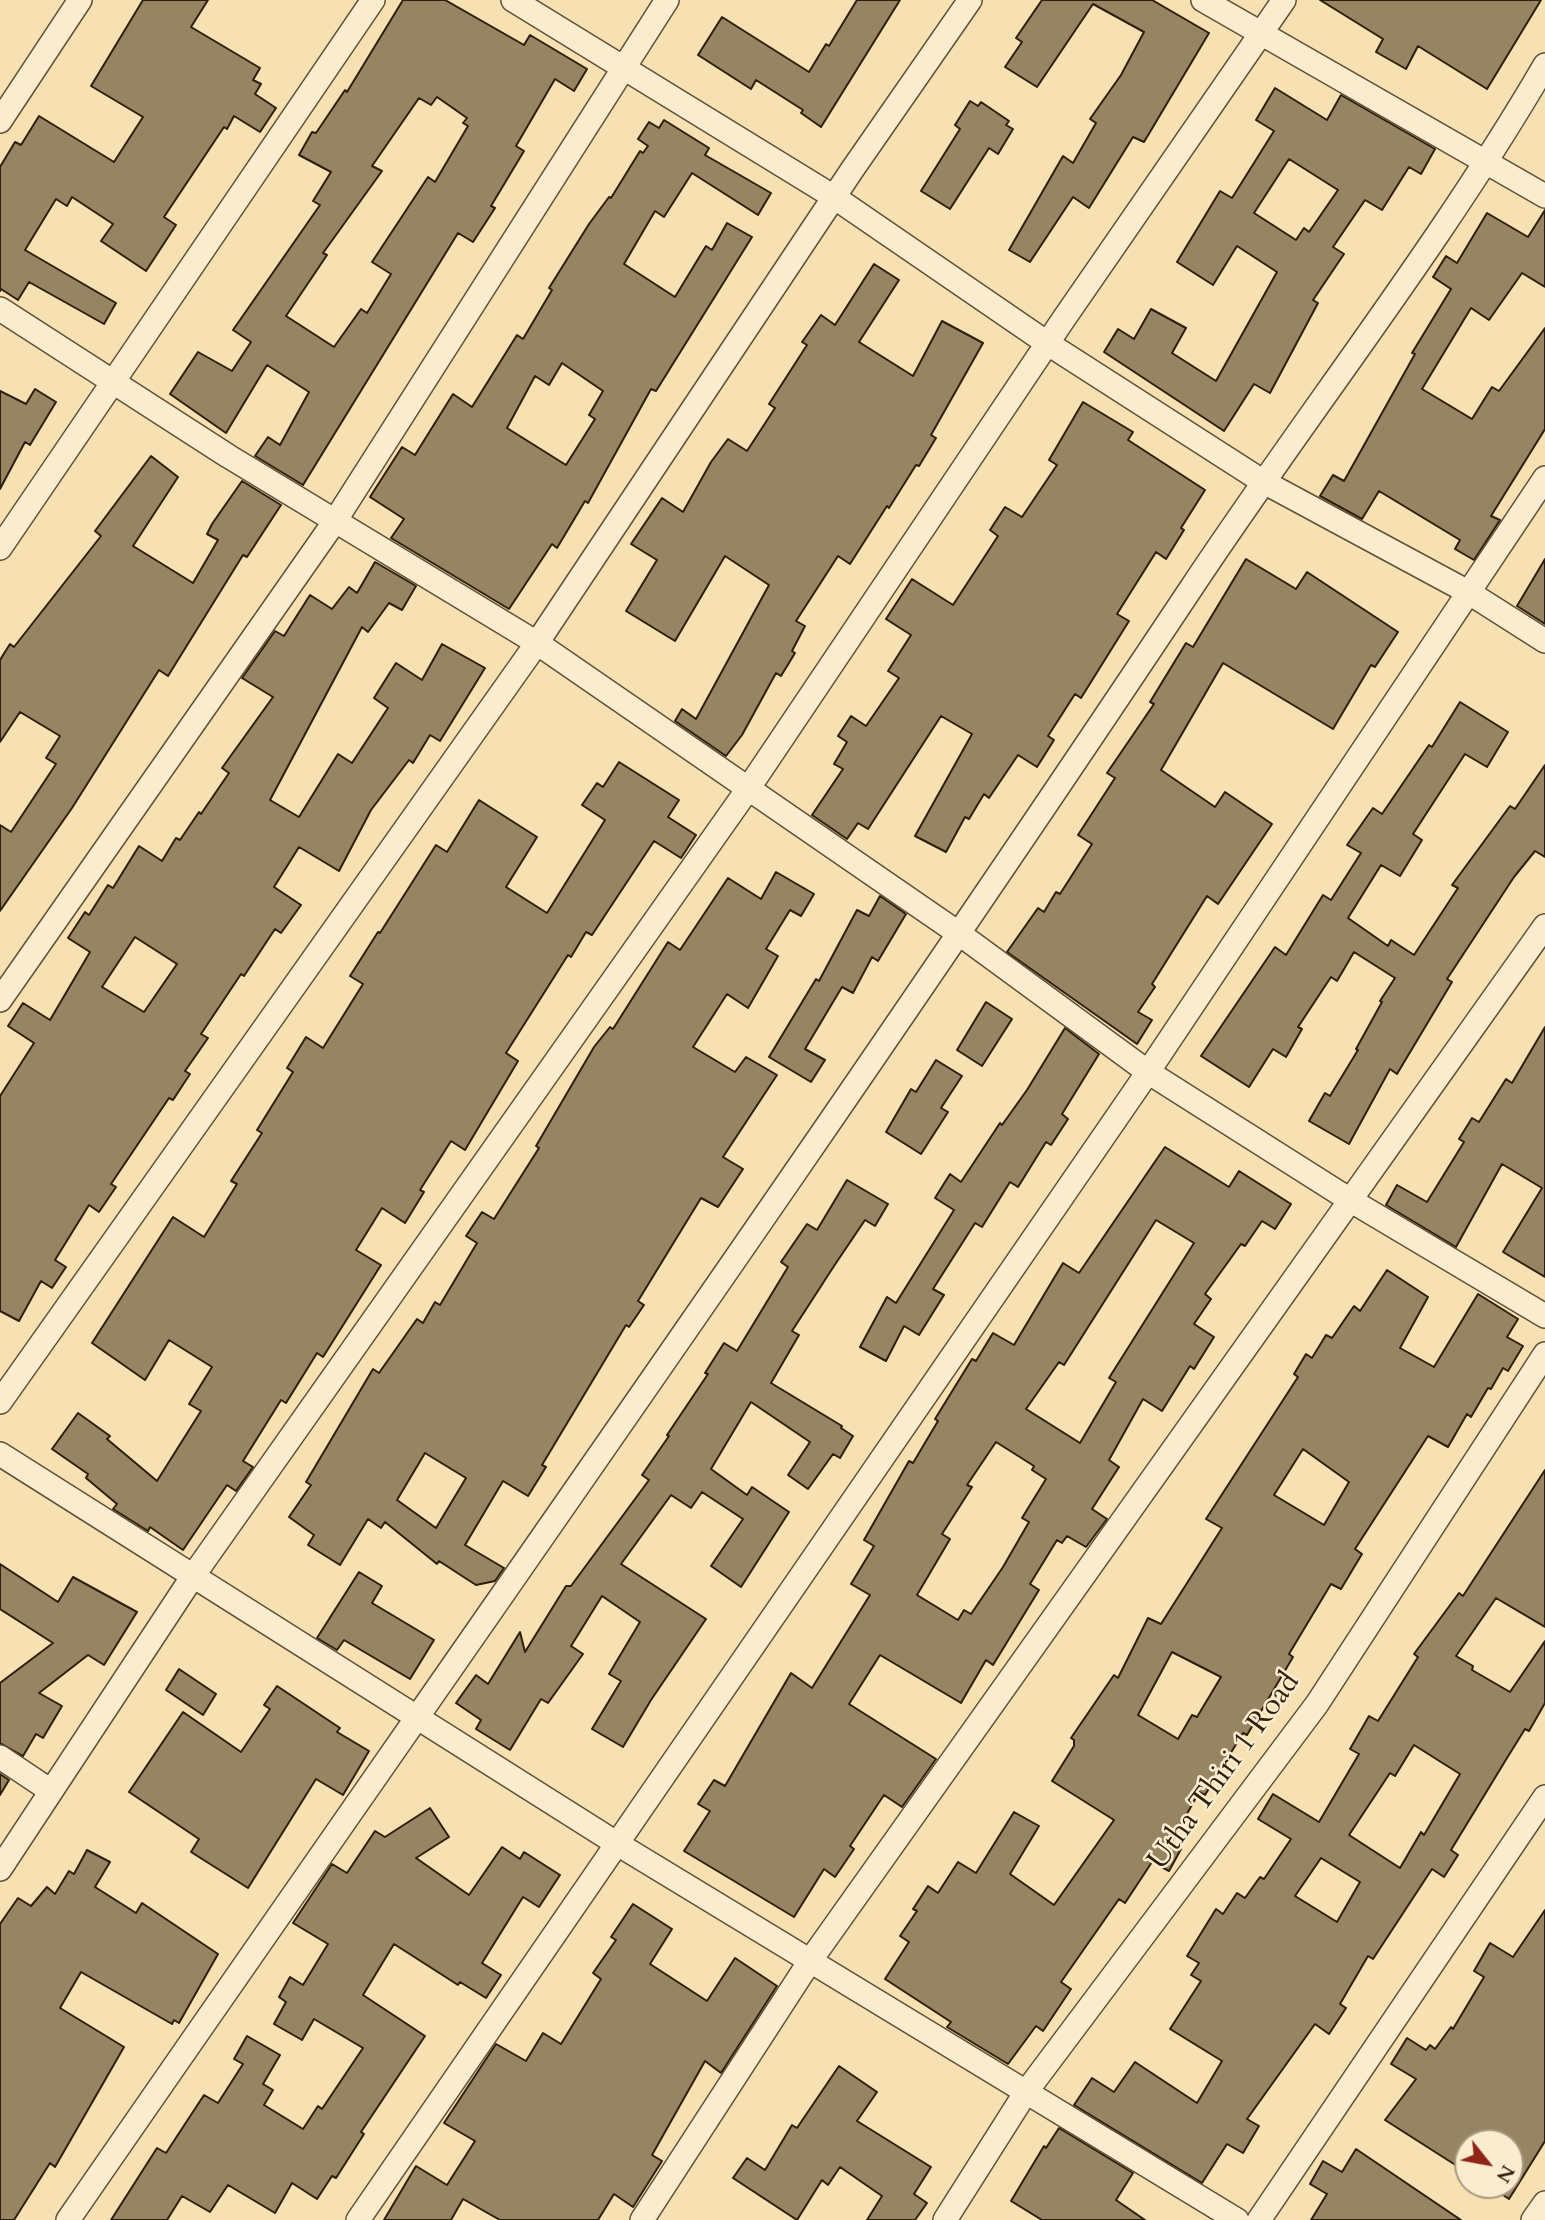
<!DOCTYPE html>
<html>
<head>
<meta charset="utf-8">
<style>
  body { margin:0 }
  #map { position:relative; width:1545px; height:2220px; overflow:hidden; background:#f7e1b3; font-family:Cardo,serif }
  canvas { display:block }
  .north { position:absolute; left:1454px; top:2129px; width:70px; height:70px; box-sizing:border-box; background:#faecce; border:2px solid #a89a80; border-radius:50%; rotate:121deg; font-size:19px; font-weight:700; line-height:28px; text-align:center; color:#2e1f0c }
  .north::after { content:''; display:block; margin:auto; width:24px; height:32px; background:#8f2418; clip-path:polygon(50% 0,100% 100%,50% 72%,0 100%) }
</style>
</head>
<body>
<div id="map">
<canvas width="1545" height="2220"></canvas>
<div class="north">N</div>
</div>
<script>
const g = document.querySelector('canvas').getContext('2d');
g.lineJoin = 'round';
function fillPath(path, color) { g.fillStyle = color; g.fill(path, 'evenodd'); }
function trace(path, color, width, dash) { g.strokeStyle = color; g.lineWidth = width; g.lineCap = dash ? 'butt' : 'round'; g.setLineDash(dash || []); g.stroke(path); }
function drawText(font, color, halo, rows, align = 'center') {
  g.font = font + ' Cardo,serif'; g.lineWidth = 5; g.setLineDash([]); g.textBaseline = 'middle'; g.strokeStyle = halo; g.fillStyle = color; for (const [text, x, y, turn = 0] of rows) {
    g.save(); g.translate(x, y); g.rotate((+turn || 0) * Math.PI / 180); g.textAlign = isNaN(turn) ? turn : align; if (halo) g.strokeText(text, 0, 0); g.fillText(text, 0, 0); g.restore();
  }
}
const building = new Path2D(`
  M143,0h65l-17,27 69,41 -7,12 8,4 -6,10 21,14 -16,24 -26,-16 -7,13 -3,-2 -60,90 12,8 -30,46 -45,-30 12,-17 -41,-27 -5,9 -11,-7 -31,51 91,53 -12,21 -75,-42 -11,18 -17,-11 -1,2v-124l15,-25 6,3 18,-29 75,46 29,-45 -52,-31z
  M403,0h42l79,45 6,-10 57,34 -13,22 -19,-12 -39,67 8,5 -33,55 4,2 -22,34 -15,-9 -155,252 -48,-29 13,-19 12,8 29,-53 -42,-27 -41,68 -56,-39 28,-42 34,19 19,-29 -18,-12 87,-125 -7,-4 18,-29 -32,-17 13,-23 4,1 29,-43 2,2zM437,97l30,21 -4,5 5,3 -33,56 -7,-5 -56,85 19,12 -24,39 -6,-4 -27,38 -48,-31 41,-61 -4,-2 59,-82 -10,-5 47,-68 12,7z
  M857,0h43l-79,127 -20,-14 2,-3 -47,-30 -5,9 -53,-34 24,-38 87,55 17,-28 3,2z
  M1042,0h110l57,33 -65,109 -11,-5 -44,71 -16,-11 -43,65 -21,-12 54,-94 10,7 23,-40 -6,-4 31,-44 23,-43 -51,-28 -56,83 -32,-20 17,-25 -6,-4z
  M1320,0h221l-54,89 -69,-43 -12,23 -30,-17 7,-13z
  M1275,88l52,32 14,-25 94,54 -14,25 -12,-7 -27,43 -17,-10 -32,47 11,7 -31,46 5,3 -48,90 -16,-9 -30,47 -120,-79 14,-23 16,10 17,-30 35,19 -14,25 44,28 61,-109 -40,-26 -24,39 -36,-23 43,-71 12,7 42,-67 -18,-11zM1289,159l49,31 -29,42 -5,-4 -8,12 -42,-27z
  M970,101l8,5 3,-4 28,19 -3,4 7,4 -15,25 -9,-6 -39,61 -29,-18 39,-62 -5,-4z
  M664,120l45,28 -4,7 66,38 -13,22 -66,-42 -28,44 -9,-6 -31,53 51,33 31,-51 6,4 15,-27 25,14 -96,154 -5,-2 -63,114 -3,-2 -28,47 -5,-4 -43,65 -118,-71 13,-19 -34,-22 32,-50 13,8 38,-61 19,13 45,-72 6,4 29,-49 -3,-2 40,-64 20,-27 2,1 29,-47 3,2 5,-7 -10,-7 11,-17 10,6zM562,363l41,28 -14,24 6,4 -29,46 -59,-37 28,-52 14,9z
  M1545,210v77l-23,-14 -33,47 -18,-12 -49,81 50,30 20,-32 7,4 46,-63v101l-54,87 9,4 -26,40 -19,-11 5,-9 -81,-49 -17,28 -42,-23 13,-21 11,6 71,-127 -3,-1 39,-64 -18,-12 13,-21 11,7 30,-50 41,24z
  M874,264l25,16 -40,62 54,34 29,-55 41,22 -52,92 5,3 -17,28 -3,-1 -27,43 -2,-2 -37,58 -12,-8 -42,65 9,5 -13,25 3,2 -14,23 -5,-3 -34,62 -16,21 -51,-35 7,-12 14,10 73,-134 -44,-29 -50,85 -49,-30 31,-51 -26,-16 31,-46 21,14 28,-50 17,-23 19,12 28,-43 -6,-4 38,-59 -5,-3 19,-27 14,10z
  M35,389l21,13 -26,43 -5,-3 -25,47v-98l26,13z
  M1083,402l50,30 -5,8 77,50 -24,38 3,2 -18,29 -10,-7 -39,62 12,7 -48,77 -6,-4 -27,42 6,4 -17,27 -19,-12 -29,43 -5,-4 -15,25 -4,-2 -19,35 -31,-16 57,-102 -31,-18 -73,113 -10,-6 -11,16 -35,-24 31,-46 -9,-5 13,-22 -9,-6 13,-20 15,10 33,-48 -11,-7 23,-36 -25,-16 26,-40 41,26 45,-69 -8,-6 15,-23 17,10 35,-52 -8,-5z
  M151,456l27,21 -45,69 60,37 25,-43 -11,-6 5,-10 30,-43 39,24 -34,52 -4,-2 -75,121 -9,-6 -87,138 -72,103v-86l11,7 45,-68 -10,-6 14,-22 -40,-24 -20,30v-82l10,-16 4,3 87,-111 -6,-5z
  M1246,559l50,30 11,-17 91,60 -23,35 -4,-2 -38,64 -110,-66 -62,107 54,37 10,-15 47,32 -54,80 -11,-8 -55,88 3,3 -17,25 14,8 -15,24 -130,-92 31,-44 6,4 12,-20 4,2 32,-50 -14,-9 37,-57 -8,-5 47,-69 -4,-2 36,-59 7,4z
  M1545,559v65l-28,-18z
  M375,562l41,24 -14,24 -13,-7 -21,29 -6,-5 -92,173 29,17 39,-63 14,9 36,-55 -14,-10 22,-35 26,17 20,-36 43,24 -45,73 -10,-6 -17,28 -4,-3 -38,50 -32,61 -40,-24 -25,40 27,18 -20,28 -6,-4 -31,47 -3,-2 -40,60 7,4 -23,33 5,3 -17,26 -4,-2 -58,86 5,3 -17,25 -10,-7 -34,55 11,7 -14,21 -11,-7 -22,40 -19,-10v-215l34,-53 -26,-17 15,-23 27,17 40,-68 -22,-14 17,-26 4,3 19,-30 5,3 26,-42 23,15 14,-23 4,2 19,-28 2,2 28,-41 -7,-5 51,-71 -31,-19 33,-47 9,5 26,-41 22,14 17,-22 8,6zM135,937l42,27 -33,48 -42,-25z
  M1460,702l48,30 -21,35 -22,-13 -52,80 9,6 -22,36 -19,-11 -33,53 40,28 3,-6 23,15 44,-67 -6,-3 58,-79 5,3 30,-44v92l-10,-6 -21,26 -67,102 5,3 -55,92 -7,-5 -41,75 -40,-23 16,-28 5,3 28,-46 -2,-1 26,-47 -2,-1 15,-23 -41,-26 -17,29 -6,-4 -33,50 4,2 -16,28 -13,-8 -24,38 -48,-31 74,-109 11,8 37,-60 8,5 30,-47 -14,-8 26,-37 9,6 47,-69 3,2z
  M619,762l60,38 -11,17 28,18 -15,23 -27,-17 -62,94 -6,-3 -15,25 -3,-2 -62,98 12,8 -53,89 -14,-9 -31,49 4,2 -19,31 -23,-15 -26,42 25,15 -58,92 -6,-4 -31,50 -5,-3 -38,61 10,6 -17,24 -9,-6 -44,65 -33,-23 -2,4 -35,-22 4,-5 -31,-26 2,-4 -36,-25 26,-36 32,23 -3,3 50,42 44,-70 -12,-7 23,-37 -43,-27 -24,40 -53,-37 81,-126 31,20 33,-53 -6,-3 31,-48 -5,-3 36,-58 -6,-4 19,-31 17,11 40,-64 -13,-8 28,-44 2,1 56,-88 11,7 32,-52 58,37 -31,50 41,26 58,-93 -23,-15 15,-22 6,4z
  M776,872l38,22 -13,22 -11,-6 -24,39 12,7 -30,52 -21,-14 -34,53 42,25 11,-15 31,18 -54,82 20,12 -25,38 -17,-9 -63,103 6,4 -15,22 -3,-2 -84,140 4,2 -18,29 -25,-15 -38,64 39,23 -9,13 -19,4 -37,-24 -2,3 -52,-42 -4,6 -13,-9 -28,46 -32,-20 6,-10 -25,-18 22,-32 -5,-3 67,-113 6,4 38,-54 6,4 12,-21 5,3 37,-62 -11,-7 16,-24 12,7 45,-71 -3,-2 58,-99 16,-20 3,2 55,-87 12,8 48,-72 33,21zM425,1453l41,25 -30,50 -39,-28z
  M880,896l26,18 -28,47 -6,-4 -19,36 -11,-6 -37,62 20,11 -14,22 -42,-25 47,-78 3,2 38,-71 12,6z
  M986,1002l26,17 -30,47 -25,-16z
  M1545,1027v250l-42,-25 39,-64 -40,-24 -46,83 -70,-42 11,-20 30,17 37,-60 -5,-3 13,-21 7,4 27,-43 6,4z
  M1065,1028l34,26 -37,60 6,5 -17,26 -5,-3 -28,45 -8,-5 -28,45 -7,-4 -42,66 11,6 -25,40 -15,-9 -18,35 -26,-14 27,-50 9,6 58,-93 -19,-12 15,-24 11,8 39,-59 2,2 25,-35z
  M936,1060l26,16 -21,32 7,4 -27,42 -35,-22 25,-43 5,3z
  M1165,1147l64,40 10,-16 52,33 -16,25 -13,-8 -17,25 -4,-2 -36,50 6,5 -17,25 20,13 -20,32 -4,-3 -28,45 -19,-12 -34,61 10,7 -27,42 15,10 -21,28 -19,-11 -5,7 -5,-3 -27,44 9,6 -46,75 -7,-5 -25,43 -81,-48 -31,49 87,55 -34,48 -18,-12 -34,51 4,3 -19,28 -11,-8 -30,48 -110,-66 26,-40 -12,-7 16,-24 11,6 66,-113 21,15 58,-93 -19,-11 23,-38 -10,-6 45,-79 4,2 25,-42 -3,-2 37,-60 4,2 17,-28 21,12 49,-82 16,10zM1156,1220l38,23 -85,135 7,4 -36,61 -54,-34 33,-47 5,3zM996,1442l38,24 -2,4 14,9 -24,39 7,4 -26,45 -32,47 -7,-4 -6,10 -41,-25 33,-56 -8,-5 30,-47 -5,-2z
  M847,1180l41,24 -13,22 -10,-6 -31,46 -42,65 7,4 -28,48 71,43 -1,2 12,8 -13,22 -7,-4 -25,35 -20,-14 22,-33 -59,-40 -40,67 36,26 5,-8 37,25 -48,75 -30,-21 32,-47 -41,-27 -11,16 -20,-13 -50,69 85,55 -55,81 -28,47 -31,-18 29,-48 -12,-7 31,-52 -38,-26 -31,50 12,8 -35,49 -7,-4 -31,51 -34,-21 5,-9 -25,-17 20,-28 12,9 32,-52 5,20 41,-66h5l78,-106 -7,-5 27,-39 -2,-1 41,-61 -3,-1 19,-30 13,8 51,-84 -7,-5 26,-38 10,6z
  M1387,1270l41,27 -28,51 34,19 44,-73 40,25 -11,18 16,9 -15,25 -5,-3 -12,21 -3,-1 -17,29 -4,-3 -19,33 -20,-11 -73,113 7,5 -21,35 -10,-5 -42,70 4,3 -46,78 -4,-2 -38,62 -6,-3 -28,51 10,6 -12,22 -17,-9 -27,41 -6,-4 -58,83 10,7 -28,42 -7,-5 -28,38 -61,-37 4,-5 -66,-43 24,-37 -9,-6 17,-25 -4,-2 15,-23 10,7 20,-31 18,11 38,-61 25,14 -29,48 44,31 60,-85 -62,-39 22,-35v-6l-3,-2 43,-63 4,3 30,-60 13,6 61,-96 -16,-9 92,-142 -4,-3 12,-20 6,4 14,-23 6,3 22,-32 6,5zM1303,1449l46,33 -25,43 -50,-30zM1172,1652l49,25 -24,40 -5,-2 -14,24 -40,-24z
  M1545,1470v157l-49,-29 -40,58 17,10 -1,4 38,22 35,-51v62l-16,28 -4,-2 -18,29 -56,92 7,5 -14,22 -12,-8 -59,90 -5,-3 -28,48 6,4 -17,26 -14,-10 -68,95 12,7 -16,27 -16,-9 -25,39 -128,-78 18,-27 22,14 21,-30 62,41 25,-42 -52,-32 31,-48 -10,-6 8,-12 -12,-7 29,-47 7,5 14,-21 8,5 15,-21 4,2 27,-40 -33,-20 15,-25 46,28 40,-68 -9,-5 19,-33 9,5 40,-64 -4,-3 45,-61 4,3zM1414,1745l46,29 -36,61 -3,-3 -21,36 -51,-33 41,-62 5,3zM1321,1858l39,24 -23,40 -42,-26z
  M0,1564l58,38 15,-25 64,35 -33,53 -16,-10 -49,38 23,13 -19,32 -7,-4 -13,22 -23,-13v-60l53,-40 -53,-34z
  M359,1572l23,14 -10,17 62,37 -24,39 -66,-39 -7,10 -20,-12z
  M179,1669l37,25 -13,21 -37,-25z
  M277,1686l63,42 -3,4 32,19 -26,44 -27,-16 -68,109 -57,-36 8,-13 -70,-47 54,-80 58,40 29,-43 -6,-4z
  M0,1774l9,6 -9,15z
  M430,1808l19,29 -33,21 53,37 33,-48 18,12 4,-7 36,23 -21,32 -16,-10 -41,66 19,12 -15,23 -26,-16 -2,3 -64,-41 -31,51 62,41 -64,96 3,2 -28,44 -4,-2 -15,23 -25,-16 -17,30 -47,-28 -18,27 -28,-16 -15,24h-56l46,-72 9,5 38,-58 14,8 25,-39 -9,-5 13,-23 33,19 -17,29 10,6 -9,15 39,24 15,-23 4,3 41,-61 -49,-29 -12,21 -28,-16 12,-22 -7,-5 11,-20 13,8 25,-41 -35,-21 39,-59 15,9 28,-42 10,6z
  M87,1850l23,12 -15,25 41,26 6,-10 76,51 -39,69 -5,-3 -2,4 -91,-52 -21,36 64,39 -69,120 -5,-4 -36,57h-14v-296l18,-26 13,8 16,-19 8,7 14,-23 5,3z
  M633,1904l39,25 -22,35 57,37 28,-43 42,28 -56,87 -16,-12 -53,94 10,6 -29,46 -19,-13 -16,26h-98l-37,-21 -12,21h-67l32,-54 31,19 28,-44 -31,-18 52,-79 30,17 17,-28 18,11 40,-65 -8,-6 23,-33 -5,-3z
  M1545,1910v231l-36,58 -21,-14h22v-42h-42v30l-83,-53 31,-41 -25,-15 16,-26 19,12 4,-5 5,4 16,-22 2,2 31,-52 -10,-6 16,-28 23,14z
  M839,2066l38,26 -20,29 74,46 -17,27 13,9 -12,17h-48l15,-24 -42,-29 -12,18 -6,-5 -25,40 -64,-42 14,-20 18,12 27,-45 5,3z
  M1059,2128l74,45 -17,27 29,20h-103l-31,-19 33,-55 2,2z
  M1356,2149l105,71h-150l16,-26 -17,-10 13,-23 19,11z`);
fillPath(building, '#978463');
trace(building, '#2e1f0c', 2);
const minor = new Path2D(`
  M513,0l321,197 213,146 215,138 206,111 77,49
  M1203,0l342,196
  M0,121l80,-121
  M0,309l228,147 309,187 424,292 187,137 202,128 195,116
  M0,548l373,-548
  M0,1000l335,-479 332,-521
  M0,1402l537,-759 315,-473 118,-170
  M0,1454l616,389 621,377
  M0,1757l51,34
  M0,1869l193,-293 555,-787 315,-469 221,-320
  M68,2220c376,-544 758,-1083 1124,-1633 116,-175 247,-340 353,-522
  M358,2220l790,-1148 397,-594
  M642,2220l168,-259 735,-1035
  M945,2220l81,-128 291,-388 228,-350
  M1259,2220l286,-423
  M1533,2220l12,-17`);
trace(minor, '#605036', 26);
trace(minor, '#faecce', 23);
drawText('30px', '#2e1f0c', '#faecce', [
  ["Utha Thiri 1 Road",1225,1772,-54]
]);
</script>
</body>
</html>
